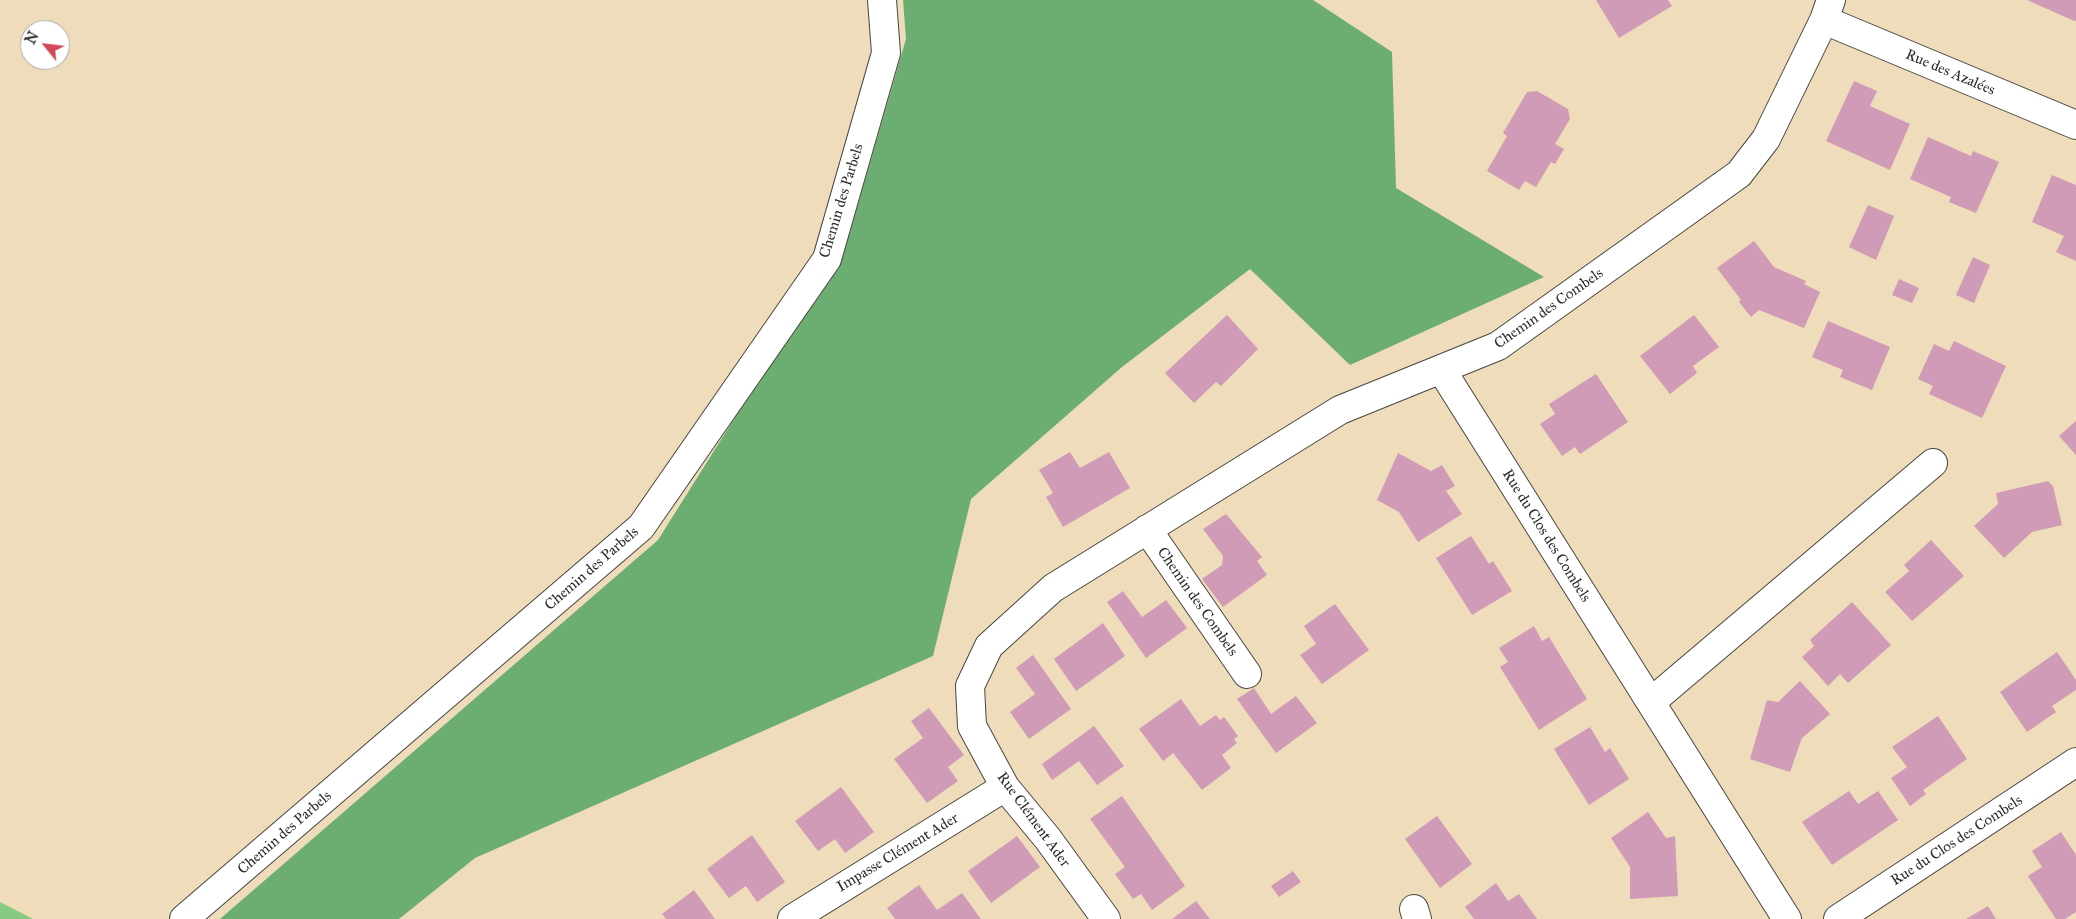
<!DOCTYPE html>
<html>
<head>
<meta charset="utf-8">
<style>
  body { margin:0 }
  #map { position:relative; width:2076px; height:919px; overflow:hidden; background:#efdcba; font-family:"IM FELL Great Primer",serif }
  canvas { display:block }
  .north { position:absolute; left:20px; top:20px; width:50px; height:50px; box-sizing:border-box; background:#fff; border:1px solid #aaa; border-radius:50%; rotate:299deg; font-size:14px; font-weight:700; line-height:20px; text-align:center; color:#2b2b2b }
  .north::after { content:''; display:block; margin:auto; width:18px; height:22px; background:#d1495b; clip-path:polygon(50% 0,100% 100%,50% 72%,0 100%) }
</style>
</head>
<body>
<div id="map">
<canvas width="2076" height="919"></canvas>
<div class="north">N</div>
</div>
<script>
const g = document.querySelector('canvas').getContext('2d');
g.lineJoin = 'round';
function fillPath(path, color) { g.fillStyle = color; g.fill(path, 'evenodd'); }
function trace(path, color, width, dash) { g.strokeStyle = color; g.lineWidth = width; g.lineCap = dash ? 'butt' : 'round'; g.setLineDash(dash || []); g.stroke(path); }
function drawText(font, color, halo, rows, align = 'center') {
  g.font = font + ' "IM FELL Great Primer",serif'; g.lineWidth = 4; g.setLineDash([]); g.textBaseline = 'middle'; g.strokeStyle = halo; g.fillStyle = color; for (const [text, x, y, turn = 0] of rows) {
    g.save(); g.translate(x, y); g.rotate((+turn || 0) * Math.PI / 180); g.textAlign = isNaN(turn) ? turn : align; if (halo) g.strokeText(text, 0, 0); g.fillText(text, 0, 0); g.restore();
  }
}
fillPath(new Path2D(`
  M0,902l33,17h-33z`), '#86ca83');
fillPath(new Path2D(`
  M903,0h410l79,52 4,136 148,89 -194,88 -100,-96 -128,98 -151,132 -38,157 -458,202 -76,61h-179l438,-379 191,-304 57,-197z`), '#6cae71');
fillPath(new Path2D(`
  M1596,0h72l4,6 -53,32z
  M2027,0h49v21l-4,-1z
  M1854,81l23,10 -7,15 40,18 -20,46 -64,-29z
  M1537,91l31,18 2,10 -15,25 9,5 -9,15 -4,-2 -15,25 -11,-6 -6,9 -32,-19 20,-35 -4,-3 24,-41z
  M1928,137l43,19 2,-5 26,11 -23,51 -27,-11 2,-5 -41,-18z
  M2052,175l24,10v76l-20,-9 8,-16 -32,-14z
  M1868,205l26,11 -18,44 -27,-13z
  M1754,241l20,26 32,14 -2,3 16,8 -16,36 -45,-18 -8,7 -12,-15 2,-2 -24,-32z
  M1973,257l17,8 -16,38 -18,-8z
  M1899,279l20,9 -7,15 -20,-8z
  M1227,315l31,34 -37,37 -5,-4 -22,21 -29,-30z
  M1694,315l25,32 -26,19 4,7 -27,21 -30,-38z
  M1828,321l62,26 -18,43 -32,-13 3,-7 -31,-13z
  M1954,341l52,25 -24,52 -53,-24 4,-8 -15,-7 16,-35 15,7z
  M1596,374l32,48 -48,32 -5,-7 -13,9 -22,-32 15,-10 -6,-10z
  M2076,421v34l-17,-19z
  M1070,452l10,16 29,-16 21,36 -67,39 -17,-30 7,-4 -14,-23z
  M1398,453l33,18 11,-6 13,21 -9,5 16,23 -44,28 -19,-30 -22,-12z
  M2048,481l5,5 9,39 -30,7 -28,26 -30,-32 24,-22 -2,-11z
  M1226,514l36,43 -5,4 10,14 -44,32 -21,-28 20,-14 1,-9 -20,-27z
  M1471,536l18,28 4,-3 19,30 -40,24 -36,-57z
  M1931,540l33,36 -52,45 -27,-29 24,-21 -5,-6z
  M1123,591l19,26 24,-17 21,28 -41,30 -39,-56z
  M1852,602l39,43 -43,38 -8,-9 -12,12 -26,-29 12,-11 -4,-6z
  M1335,604l34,46 -47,34 -22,-29 16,-11 -12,-18z
  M1103,623l22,33 -49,35 -22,-32z
  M1534,626l8,15 7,-4 38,62 -48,31 -39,-63 8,-5 -9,-14z
  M2057,652l19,28v10l-24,16 4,6 -29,20 -27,-40z
  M1033,655l38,54 -42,30 -19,-27 25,-18 -19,-26z
  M1800,681l30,33 -28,24 -12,34 -40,-13 17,-59 11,2z
  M1254,688l17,26 25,-18 21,27 -41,30 -39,-54z
  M1181,699l19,27 16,-11 4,5 4,-3 14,19 -4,3 3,4 -15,12 9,13 -29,22 -29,-37 -10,8 -24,-32z
  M929,708l35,47 -16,12 10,14 -31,22 -33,-44 29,-21 -12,-17z
  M1938,716l29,43 -44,31 3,4 -16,12 -19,-28 16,-11 -15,-20z
  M1094,726l30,40 -27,19 -18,-24 -27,19 -10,-16z
  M1590,727l15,25 5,-4 19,31 -40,26 -35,-56z
  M841,787l33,45 -29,21 -10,-14 -17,12 -23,-30z
  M1849,791l9,13 20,-13 20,29 -66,45 -30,-43z
  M1122,796l63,90 -33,24 -11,-16 -8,5 -18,-25 10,-7 -35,-48z
  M1648,812l18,26 9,-2 3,60 -48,3v-32l-19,-29z
  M1437,816l35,48 -32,24 -35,-49z
  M2061,832l15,23v57l-11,7h-9l-28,-43 14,-9 -10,-16z
  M752,835l33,47 -28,20 -11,-16 -17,12 -22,-29z
  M1017,836l23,31 -49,36 -23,-32z
  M1293,871l8,11 -22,15 -8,-11z
  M1496,883l12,18 11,-7 18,25h-63l-9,-12z
  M919,885l18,25 25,-17 19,26h-86l-8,-11z
  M694,890l21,29h-49l-4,-5z
  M1196,901l14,18h-38z
  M1988,906l8,13h-30z`), '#d09bb6');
const minor = new Path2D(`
  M1824,20l252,105
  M1441,369l346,550
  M1147,529l100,145
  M1651,702l282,-239
  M1414,909l3,10
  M184,919l457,-392 186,-268 59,-206 -4,-53
  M792,919l213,-132
  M1106,919l-58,-80 -43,-52 -33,-61 -2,-40 19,-40 64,-58 287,-178 158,-64 241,-172 27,-35 58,-119 7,-20
  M1838,919l238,-157`);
trace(minor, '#484640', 30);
trace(minor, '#fff', 28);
drawText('15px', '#2b2b2b', '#fff', [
  ["Rue des Azalées",1950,73,23],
  ["Chemin des Parbels",842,201,-73],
  ["Chemin des Combels",1549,309,-35],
  ["Rue du Clos des Combels",1546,536,58],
  ["Chemin des Parbels",592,569,-41],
  ["Chemin des Combels",1197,602,55],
  ["Rue Clément Ader",1033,820,54],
  ["Chemin des Parbels",285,833,-41],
  ["Rue du Clos des Combels",1957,841,-33],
  ["Impasse Clément Ader",898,853,-31]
]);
</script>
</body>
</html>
